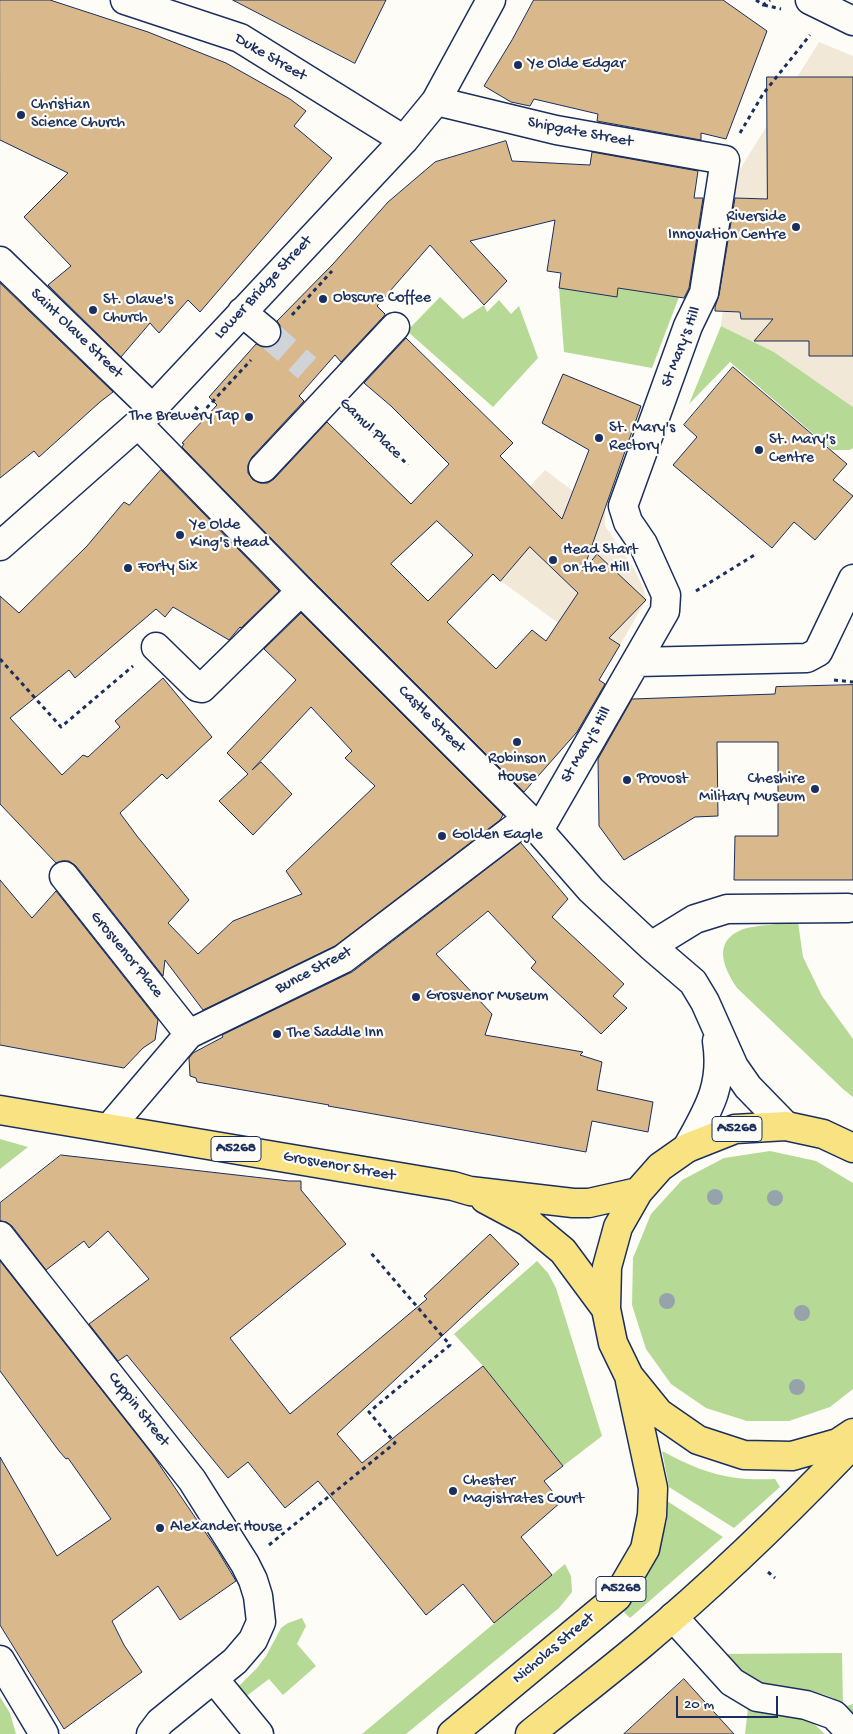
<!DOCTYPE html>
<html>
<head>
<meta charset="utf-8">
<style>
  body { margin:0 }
  #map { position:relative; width:853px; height:1734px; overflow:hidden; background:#fdfcf7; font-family:"Gochi Hand",sans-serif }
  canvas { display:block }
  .scale { position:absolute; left:676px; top:1696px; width:102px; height:22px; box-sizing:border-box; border:2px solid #1b2f5e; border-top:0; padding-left:6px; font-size:15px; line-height:18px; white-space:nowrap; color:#1b2f5e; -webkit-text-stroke:4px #fdfcf7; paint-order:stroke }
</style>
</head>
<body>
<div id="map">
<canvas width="853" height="1734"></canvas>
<div class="scale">20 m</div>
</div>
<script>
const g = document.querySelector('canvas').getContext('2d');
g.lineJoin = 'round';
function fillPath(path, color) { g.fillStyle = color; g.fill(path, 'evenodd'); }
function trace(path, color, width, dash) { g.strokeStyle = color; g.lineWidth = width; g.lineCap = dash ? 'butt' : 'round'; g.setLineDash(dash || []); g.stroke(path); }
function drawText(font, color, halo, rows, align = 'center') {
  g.font = font + ' "Gochi Hand",sans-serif'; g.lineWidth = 4.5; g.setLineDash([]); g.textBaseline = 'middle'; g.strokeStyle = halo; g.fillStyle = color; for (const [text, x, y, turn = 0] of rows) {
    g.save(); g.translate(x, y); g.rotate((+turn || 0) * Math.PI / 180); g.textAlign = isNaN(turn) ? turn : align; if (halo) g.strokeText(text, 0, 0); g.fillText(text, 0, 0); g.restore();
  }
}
fillPath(new Path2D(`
  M819,42l34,14v351l-79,-55 -53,-26 16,-152z
  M545,470l28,21 32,17v18l29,43 9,18 3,13 -26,45 -54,-34 -8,12 -57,-42 -31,-29z`), '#f2e8d7');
fillPath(new Path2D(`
  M559,288l58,8 1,-8 61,9 -27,71 -88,-16z
  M440,297l23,22 21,-14 3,7 12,-12 12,14 8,-8 19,52 -45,49 -86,-76z
  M721,326l53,26 79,55v41l-3,2h-18l-102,-88 -41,42z
  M798,922l5,35 19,39 31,43v58l-10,-8 -106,-101c-13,-19 -25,-46 4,-58 12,-5 43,-6 57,-8z
  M0,1139l28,8 -28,22z
  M770,1151l46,10 37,22v206l-23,18 -41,14h-42l-41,-13 -35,-24 -25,-35 -14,-44 1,-47 18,-44 31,-34 42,-22z
  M537,1261l11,12 8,15 46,148 -39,30 -80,-100 -29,-32z
  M662,1451c41,22 66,30 113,28l5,8 -46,41 -65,-41z
  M667,1501l56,36 -93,81 -6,-6 28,-45 15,-46z
  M565,1564l6,12 1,16 -13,16 -153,126h-44z
  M302,1618l4,8 -9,18 19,22 -33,29 -14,-16 -29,22 -8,-8 25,-25 9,-12 15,-28 7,-5z
  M842,1653l1,54 10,-3v14l-20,-20 -11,-4 -34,-4 -17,-4 -19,-7 -31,-25z
  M0,1697l10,16 6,21h-16z
  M748,1708l54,5 23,21h-80z`), '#b6da95');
const building = new Path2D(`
  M0,0h50l98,32 78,31 64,36 16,12 -12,15 38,32 -132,154 -12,-12 -29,33 -9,-10 -29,34 -73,-72 23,-19 -47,-49 44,-44 -68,-33z
  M233,0h153l-31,63z
  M534,0h189l44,31 -41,108 -25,-6v7l-104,-19 1,-7 -64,-15 -4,7 -19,-4 -27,-16 28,-46z
  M767,77h86v279h-44v-15h-55l19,-22h-32l-1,-7 -25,-1v-4l4,-12 16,-97 32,1z
  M506,141l6,20 78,4 2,-13 106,19 -4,27h9l-14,90 -5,10 -66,-10 -1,9 -58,-9 2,-15 -14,-2 8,-51 -85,21 37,40 -23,24 -54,-60 -53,61 8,8 -1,2 -43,46 -6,-7 -36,41 5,5 -52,56 -4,8v8l5,7 7,3h8l6,-4 53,-57 84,82 38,-40 -58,-58 -27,-23 42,-45 107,105 -13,13 62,63 27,-69 -47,-27 21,-49 78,32 -58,165 14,-17 49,46 -37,38 11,7 -21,35 6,4 -28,48 -53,60 -212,-212 -130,-133 2,-3 -2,-1 35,-38 -8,-8 47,-53 8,3h7l7,-5 3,-8v-7l-4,-6 56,-57 55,-62 47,-40zM437,521l36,34 -45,46 -37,-37zM530,547l48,46 -32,48 -14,-11 -36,39 -49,-47 46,-48 7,7z
  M0,283l113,109 -13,10 -61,55 -5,-6 -34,27z
  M733,367l114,97 -14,16 20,16 -38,44 -21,-18 -22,26 -99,-83 24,-28 -13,-12z
  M161,470l118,121 -38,37 -1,-1 -11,13 -56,-33 -8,10 -9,-8 -81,69 -6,-8 -59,48 52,57 21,-20 5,2 32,-30 -5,-6 48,-43 49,59 -45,42 -5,-5 -42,39 17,23 52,64 -21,23 30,31 35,-33 69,-27 -16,-23 89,-85 -30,-28 7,-7 -41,-44 -59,63 9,-8 31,32 -39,41 -34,-34 29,-27 -21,-21 69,-73 -32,-31 37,-36 202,202 -3,5 -165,126 -132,64 -38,-50 -2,16 -87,-110 -7,-5h-7l-6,2 -56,-59v-208l19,17 68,-67 37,-44 5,3z
  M853,685v195h-119l1,-44h43v-94h-61l1,74 -23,1 -71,43 -25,-34 -1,-67 34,-60 143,-5 1,-7z
  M521,843l47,56 -16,18 72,67 -11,12 14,12 -26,26 -70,-66 5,-6 -48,-51 -52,43 56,60 -7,21 98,17 -3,3 22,7 -5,28 56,12 -5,30 -56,-11 -6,31 -229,-41 -29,-5 1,-1 -132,-23 -1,-4 -6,-2 -1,-18 4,-5 30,-16 -1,-2 130,-63z
  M0,880l32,38 24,-27 102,129 -3,20 -12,8 -19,20 -124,-23z
  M61,1155l228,26h12v9l45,54 -116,94 60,76 137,-115 -3,-3 66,-62 29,30 -182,170 25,29 121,-97 80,100 -19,15 17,21 -40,35 31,38 -58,48 -31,-39 -37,31 -108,-134 -33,27 -37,-46 -20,16 -101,-123 -9,6 -29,-37 60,-45 -41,-48 -19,17 -5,-7 -38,29 -34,-44 -6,-4 -6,-1v-18z
  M0,1261l152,193 66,97 18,30 -56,39 -22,-34 -46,35 12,24 18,27 -78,57 -64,-104v-168l57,99 54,-37 -43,-61 -2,1 -7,-8 -59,-80z
  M684,1679l50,55h-110z`);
fillPath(building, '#d9b88b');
trace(building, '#1b2f5e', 1);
trace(new Path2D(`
  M266,332l41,36`), '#d0d3d8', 28, [28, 14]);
const minor = new Path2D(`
  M125,0l115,38 164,102
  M810,0l43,21
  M436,101l120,29 169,30 -21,133 -16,33 -65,180 5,16 15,22 23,51 -1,16 -126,219
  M0,261l152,147
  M242,312l24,20
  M138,424l163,167 227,227 63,72 60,56 42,36 12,20 29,65 14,20 38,39
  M263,468l132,-141
  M0,546l138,-122 266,-284 32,-39 55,-101
  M156,647l41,40 5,1 99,-97
  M637,662l170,-4 11,-6 35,-73
  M64,876l125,158
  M651,946l44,-27 32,-10 121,-1
  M109,1128l80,-94 154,-75 185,-141
  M687,1148c21,-38 37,-62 30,-107
  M0,1236l192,244 53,84 8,16 5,16 3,26 -8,18 -18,21 -75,61 -9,12
  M673,1617l59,65 25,15 49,8 28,10 18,19
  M0,1660l44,74
  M214,1679l45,55`);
const highway = new Path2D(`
  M0,1110l453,76 17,5 103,12h16l49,-11
  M853,1148l-30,-14 -37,-8 -51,3 -48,19 -27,19 -22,25 -20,35 -11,40 -1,42 7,34 16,33 30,37 39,27 46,15 48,1 46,-13 15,-10
  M485,1199l43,23 35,29 43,58
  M452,1734l165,-137 28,-48 7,-34 1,-27 -23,-107
  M530,1734c37,-30 75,-59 112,-90 74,-62 144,-130 211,-200`);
trace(minor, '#1b2f5e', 31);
trace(highway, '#1b2f5e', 31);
trace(new Path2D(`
  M756,0l7,5 7,-5
  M764,5l17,4
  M740,133l23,-39 47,-59
  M292,315l40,-44
  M195,407l7,6 49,-53
  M356,415l52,50
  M696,591l60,-37
  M0,659l61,68 72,-61
  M834,680l19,2
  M269,1545l126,-102 -26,-31 81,-67 -79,-92
  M768,1572l7,6`), '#1b2f5e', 3, [4, 4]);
trace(minor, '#fdfcf7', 28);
trace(highway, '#f8e281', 28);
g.fillStyle = '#96a3ab';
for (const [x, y] of [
  [715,1197],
  [775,1198],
  [667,1301],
  [802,1313],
  [797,1387]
]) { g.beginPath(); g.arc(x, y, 8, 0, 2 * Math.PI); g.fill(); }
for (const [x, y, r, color] of [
  [518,65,5,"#1b2f5e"],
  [21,115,5,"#1b2f5e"],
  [796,227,5,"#1b2f5e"],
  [323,299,5,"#1b2f5e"],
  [93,310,5,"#1b2f5e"],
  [249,417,5,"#1b2f5e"],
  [599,438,5,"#1b2f5e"],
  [759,450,5,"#1b2f5e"],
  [180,535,5,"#1b2f5e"],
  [553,560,5,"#1b2f5e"],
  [128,568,5,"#1b2f5e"],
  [517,742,5,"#1b2f5e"],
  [627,780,5,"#1b2f5e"],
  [815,789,5,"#1b2f5e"],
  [442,836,5,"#1b2f5e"],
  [416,997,5,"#1b2f5e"],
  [277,1034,5,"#1b2f5e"],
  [453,1491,5,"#1b2f5e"],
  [160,1528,5,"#1b2f5e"]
]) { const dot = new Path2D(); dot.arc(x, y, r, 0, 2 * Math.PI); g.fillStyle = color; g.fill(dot); trace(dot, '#fdfcf7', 2); }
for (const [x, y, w] of [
  [737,1129,50],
  [236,1149,50],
  [621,1589,50]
]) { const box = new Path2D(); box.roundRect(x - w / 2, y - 12.5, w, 25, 4); g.fillStyle = '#fdfcf7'; g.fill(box); trace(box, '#1b2f5e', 1); }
drawText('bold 15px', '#1b2f5e', null, [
  ["A5268",737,1129],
  ["A5268",236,1149],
  ["A5268",621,1589]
]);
drawText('16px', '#1b2f5e', '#fdfcf7', [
  ["Duke Street",270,58,30],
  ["Shipgate Street",580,133,11],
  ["Lower Bridge Street",264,288,-47],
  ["Saint Olave Street",76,334,44],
  ["St Mary's Hill",682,347,-69],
  ["Gamul Place",370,429,44],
  ["Castle Street",431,720,45],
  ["St Mary's Hill",587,745,-60],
  ["Grosvenor Place",126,955,51],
  ["Bunce Street",314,971,-28],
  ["Grosvenor Street",339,1167,10],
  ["Cuppin Street",138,1410,52],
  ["Nicholas Street",554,1649,-40]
]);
drawText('16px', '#1b2f5e', '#fdfcf7', [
  ["Ye Olde Edgar",528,65],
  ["Christian",31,106],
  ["Science Church",31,124],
  ["Riverside",786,218,"right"],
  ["Innovation Centre",786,236,"right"],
  ["Obscure Coffee",333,299],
  ["St. Olave's",103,301],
  ["Church",103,319],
  ["The Brewery Tap",239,417,"right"],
  ["St. Mary's",609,429],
  ["Rectory",609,447],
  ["St. Mary's",769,441],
  ["Centre",769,459],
  ["Ye Olde",190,526],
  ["King's Head",190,544],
  ["Head Start",563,551],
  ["on the Hill",563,569],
  ["Forty Six",138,568],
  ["Robinson",517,760,"center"],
  ["House",517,778,"center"],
  ["Provost",637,780],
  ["Cheshire",805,780,"right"],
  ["Military Museum",805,798,"right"],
  ["Golden Eagle",452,836],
  ["Grosvenor Museum",426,997],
  ["The Saddle Inn",287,1034],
  ["Chester",463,1482],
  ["Magistrates Court",463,1500],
  ["Alexander House",170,1528]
], 'left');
</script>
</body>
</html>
